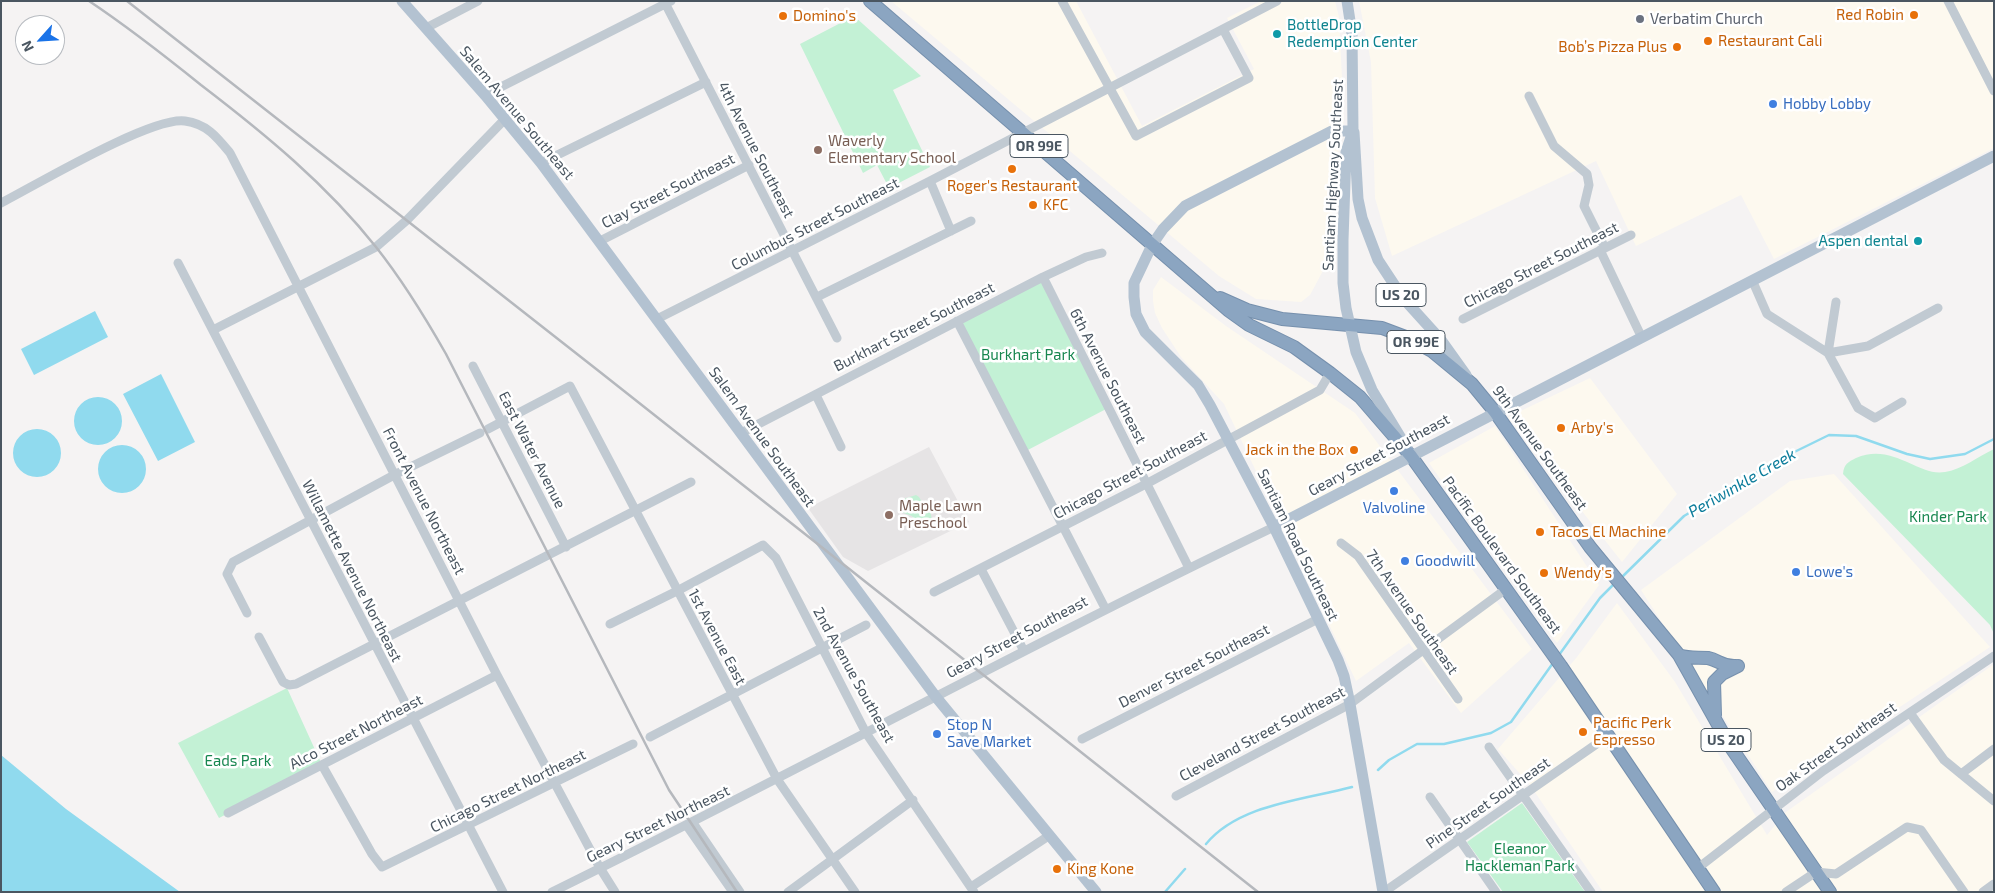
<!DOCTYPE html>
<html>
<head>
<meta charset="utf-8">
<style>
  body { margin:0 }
  #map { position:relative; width:1995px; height:893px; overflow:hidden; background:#f5f3f3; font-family:"Exo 2",sans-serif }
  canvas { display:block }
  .frame { position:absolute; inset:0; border:2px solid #4a5661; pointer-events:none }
  .north { position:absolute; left:15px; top:15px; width:50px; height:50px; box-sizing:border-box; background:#fff; border:1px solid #b7bbc0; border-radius:50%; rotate:244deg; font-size:14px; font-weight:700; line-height:20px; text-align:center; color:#4a5661 }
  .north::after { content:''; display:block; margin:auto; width:18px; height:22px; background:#1a73e8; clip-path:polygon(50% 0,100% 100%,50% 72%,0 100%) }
</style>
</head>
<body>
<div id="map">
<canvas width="1995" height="893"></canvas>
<div class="frame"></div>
<div class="north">N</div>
</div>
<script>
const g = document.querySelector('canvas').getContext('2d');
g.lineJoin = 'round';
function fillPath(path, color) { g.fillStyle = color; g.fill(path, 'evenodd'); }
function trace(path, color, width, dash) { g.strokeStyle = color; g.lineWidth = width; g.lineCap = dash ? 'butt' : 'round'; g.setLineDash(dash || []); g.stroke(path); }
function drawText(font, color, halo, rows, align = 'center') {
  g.font = font + ' "Exo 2",sans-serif'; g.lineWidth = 5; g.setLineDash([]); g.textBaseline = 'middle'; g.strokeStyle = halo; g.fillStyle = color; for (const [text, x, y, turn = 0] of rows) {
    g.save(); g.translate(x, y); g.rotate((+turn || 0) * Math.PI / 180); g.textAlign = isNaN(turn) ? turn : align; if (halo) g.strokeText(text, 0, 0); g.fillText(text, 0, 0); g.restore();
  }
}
fillPath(new Path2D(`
  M891,1h185l66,125 112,-57 -27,-51 34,-17h74l4,16 5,103 -11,63 -2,58 -6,26 -15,28 -9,7 -45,-3 -37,-23z
  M1359,1h635v147l-220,111 -33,-64 -105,51 -40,-85 -204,95 -17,-58 -4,-136z
  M1161,277l65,49 129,87 177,236 -71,64 -52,-70 -53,38 -132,-277 -43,-47 -19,-29 -7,-15 -2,-12v-11z
  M1590,378l87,116 -55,68 -114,-145z
  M1495,426l104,159 -42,58 -128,-180z
  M1834,474l156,173 -218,145 -131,-202 149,-109z
  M1617,603l58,79 92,153 19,-23 208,-148v228h-391l-73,-107 -32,-36 79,-92z`), '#fdf9ef');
fillPath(new Path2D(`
  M929,447l40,75 -101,49 -25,-14 -35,-49z`), '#e6e4e5');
fillPath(new Path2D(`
  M854,16l67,60 -28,14 37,77 -41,21 -12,-23 -14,8 -63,-129z
  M1043,277l65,131 -84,44 -67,-131z
  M1994,449v185l-4,-9 -147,-151c1,-10 5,-12 13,-16 37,-16 62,19 89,14 16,-2 34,-16 49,-23z
  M916,495l3,2 7,12 4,1 2,10 -14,6 -6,-10 -11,-4 -3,-5 2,-7z
  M287,688l35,77 -103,53 -41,-75z
  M1522,803l63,89h-82l-36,-50z`), '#c3f1d5');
fillPath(new Path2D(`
  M95,311l13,26 -74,38 -13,-26z
  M161,374l34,68 -37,19 -35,-67z
  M74 421a24 24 0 1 1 48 0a24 24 0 1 1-48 0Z
  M13 453a24 24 0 1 1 48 0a24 24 0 1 1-48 0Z
  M98 469a24 24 0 1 1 48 0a24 24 0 1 1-48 0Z
  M1,755l65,54 114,83h-179z`), '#90daee');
trace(new Path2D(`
  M1620,579l64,-63 94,-56 51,-25 27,1 51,18 23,5 35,-5 29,-15
  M1559,655l41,-57 14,-14
  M1378,770l11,-10 28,-16h27l47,-11 20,-11 42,-59
  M1206,844c33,-40 98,-44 146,-57
  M1165,892l20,-23`), '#90daee', 2.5);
const highway = new Path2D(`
  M870,1l358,309 21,15 45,22 36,26 30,24 51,59 150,210 153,226
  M1220,298l27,12 35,9 100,9 24,9 26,14 40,33 23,28 95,135 89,108 51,91 100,146
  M1679,655c10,4 19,2 29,3 11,2 14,9 28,8
  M1715,715l-1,-33 8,-8 16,-8`);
trace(highway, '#7690ad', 14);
trace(new Path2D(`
  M664,1l173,337
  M1062,1l74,135 113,-58 -25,-47
  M1948,1l46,90
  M426,28l52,-27
  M485,95l186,-94
  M1529,96l25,50 33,28 2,11 -5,21 21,42
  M541,163l165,-81
  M930,181l21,50
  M1,203c35,-18 151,-87 184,-82 22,3 32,16 45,32l267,522 103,193 15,24
  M600,241l149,-76
  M1600,250l42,88
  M178,263l325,629
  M1043,277l146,291
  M1753,282l14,32 61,39 30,55 17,10 27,-16
  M817,297l154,-76
  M1836,302l-8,51 40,-7 70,-38
  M657,319l273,-138 347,-180
  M1463,319l168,-84
  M957,321l148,287
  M213,330l163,-83 31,-27 98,-101
  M473,366l93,181
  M816,395l25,52
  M488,429l82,-43 207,393 78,113
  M741,433l302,-156 43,-20 16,-4
  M1341,543l17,13 100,143
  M981,569l43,82
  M934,592l212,-108 174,-94 10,-17
  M247,613l-20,-39 6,-12 163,-88 84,-41
  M610,624l67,-33 86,-46 13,13 90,175 108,159
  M259,637l24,45 6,3 7,-1 395,-202
  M1910,713l34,47 50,41
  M650,737l216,-112
  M1082,739l236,-120
  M1489,747l102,145
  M322,765l50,89 10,13 251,-123
  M1961,774l33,-25
  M1176,796l174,-92 156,-115
  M1430,797l66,95
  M228,813l269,-138
  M693,823l47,69
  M687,826l46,66
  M1698,868l125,-97 171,-115
  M971,887l79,-52
  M552,892c242,-119 478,-248 722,-365
  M788,892l125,-92
  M1384,892l224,-156
  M1786,892l30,-20 20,2 71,-47 14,3 43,62
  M1983,892l11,-8`), '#c1cad2', 9);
trace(new Path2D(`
  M402,1l83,94 56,68 395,534 160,195
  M1347,1l5,33 1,97 -7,21 -3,88v43l3,25 10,44 16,38 35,58
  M1353,131h-21l-147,75 -22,23 -11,16 -18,38v14l2,17 9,18 53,53 12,20 64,122 64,133 6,16 6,28 33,188
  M1354,132l4,67 4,19 16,42 25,38 38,42 25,35
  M1274,527l720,-371`), '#b3c2d1', 11);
trace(highway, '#8ba5c1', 12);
trace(new Path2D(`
  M89,1c39,26 76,55 112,84 64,49 125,99 175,162 27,34 49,70 70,107l223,436 68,102
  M127,1l473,371 658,520`), '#b5b8bd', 2.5);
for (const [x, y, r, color] of [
  [1914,15,5,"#e8710a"],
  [783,16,5,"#e8710a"],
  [1640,19,5,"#6b7280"],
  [1277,34,5,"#0f9aa8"],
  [1708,41,5,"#e8710a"],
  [1677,47,5,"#e8710a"],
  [1773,104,5,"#3f7fe0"],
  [818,150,5,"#8d6e63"],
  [1012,169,5,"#e8710a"],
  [1033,205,5,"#e8710a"],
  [1918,241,5,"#0f9aa8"],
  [1561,428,5,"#e8710a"],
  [1354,450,5,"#e8710a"],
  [1394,491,5,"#3f7fe0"],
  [889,515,5,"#8d6e63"],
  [1540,532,5,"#e8710a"],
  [1405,561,5,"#3f7fe0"],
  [1796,572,5,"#3f7fe0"],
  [1544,573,5,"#e8710a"],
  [1583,732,5,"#e8710a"],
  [937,734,5,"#3f7fe0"],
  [1057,869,5,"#e8710a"]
]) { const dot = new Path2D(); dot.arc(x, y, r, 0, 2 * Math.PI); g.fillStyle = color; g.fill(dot); trace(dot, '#fff', 2); }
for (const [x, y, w] of [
  [1039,146,58],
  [1401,295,50],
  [1416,342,58],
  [1726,740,50]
]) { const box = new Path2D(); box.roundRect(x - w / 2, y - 11.5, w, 23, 4); g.fillStyle = '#fff'; g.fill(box); trace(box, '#4a5661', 1); }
drawText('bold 14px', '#4a5661', null, [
  ["OR 99E",1039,146],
  ["US 20",1401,295],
  ["OR 99E",1416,342],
  ["US 20",1726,740]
]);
drawText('15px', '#c56008', '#fff', [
  ["Red Robin",1904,15,"right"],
  ["Domino's",793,16],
  ["Restaurant Cali",1718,41],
  ["Bob’s Pizza Plus",1667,47,"right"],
  ["Roger's Restaurant",1012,186,"center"],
  ["KFC",1043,205],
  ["Arby's",1571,428],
  ["Jack in the Box",1344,450,"right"],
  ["Tacos El Machine",1550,532],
  ["Wendy's",1554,573],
  ["Pacific Perk",1593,723],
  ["Espresso",1593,740],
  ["King Kone",1067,869]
], 'left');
drawText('15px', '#5b616d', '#fff', [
  ["Verbatim Church",1650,19]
], 'left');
drawText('15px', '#0d838f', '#fff', [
  ["BottleDrop",1287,25],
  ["Redemption Center",1287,42],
  ["Aspen dental",1908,241,"right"]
], 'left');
drawText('15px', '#366cbe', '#fff', [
  ["Hobby Lobby",1783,104],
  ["Valvoline",1394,508,"center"],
  ["Goodwill",1415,561],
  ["Lowe's",1806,572],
  ["Stop N",947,725],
  ["Save Market",947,742]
], 'left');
drawText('15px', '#4a5661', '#fff', [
  ["Salem Avenue Southeast",517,113,50],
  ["4th Avenue Southeast",756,150,63],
  ["Santiam Highway Southeast",1333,175,-87],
  ["Clay Street Southeast",668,191,-27],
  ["Columbus Street Southeast",815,224,-27],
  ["Chicago Street Southeast",1541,265,-27],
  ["Burkhart Street Southeast",914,327,-27],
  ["6th Avenue Southeast",1108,376,63],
  ["Salem Avenue Southeast",762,437,54],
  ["9th Avenue Southeast",1540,448,54],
  ["East Water Avenue",532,450,63],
  ["Geary Street Southeast",1379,455,-28],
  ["Chicago Street Southeast",1130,475,-28],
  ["Front Avenue Northeast",424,501,63],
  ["Santiam Road Southeast",1298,545,64],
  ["Pacific Boulevard Southeast",1502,555,54],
  ["Willamette Avenue Northeast",352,571,63],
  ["7th Avenue Southeast",1412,612,55],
  ["1st Avenue East",717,637,62],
  ["Geary Street Southeast",1017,637,-28],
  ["Denver Street Southeast",1194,666,-27],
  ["2nd Avenue Southeast",854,675,61],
  ["Alco Street Northeast",356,732,-27],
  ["Cleveland Street Southeast",1262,734,-28],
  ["Oak Street Southeast",1836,747,-35],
  ["Chicago Street Northeast",508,791,-26],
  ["Pine Street Southeast",1488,803,-35],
  ["Geary Street Northeast",658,824,-26]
]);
drawText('15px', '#785e54', '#fff', [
  ["Waverly",828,141],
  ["Elementary School",828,158],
  ["Maple Lawn",899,506],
  ["Preschool",899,523]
], 'left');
drawText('15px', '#17864f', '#fff', [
  ["Burkhart Park",1028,355],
  ["Kinder Park",1948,517],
  ["Eads Park",238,761],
  ["Eleanor",1520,849],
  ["Hackleman Park",1520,866]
]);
drawText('italic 16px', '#0c7c9b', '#fff', [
  ["Periwinkle Creek",1742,483,-30]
]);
</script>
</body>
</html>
